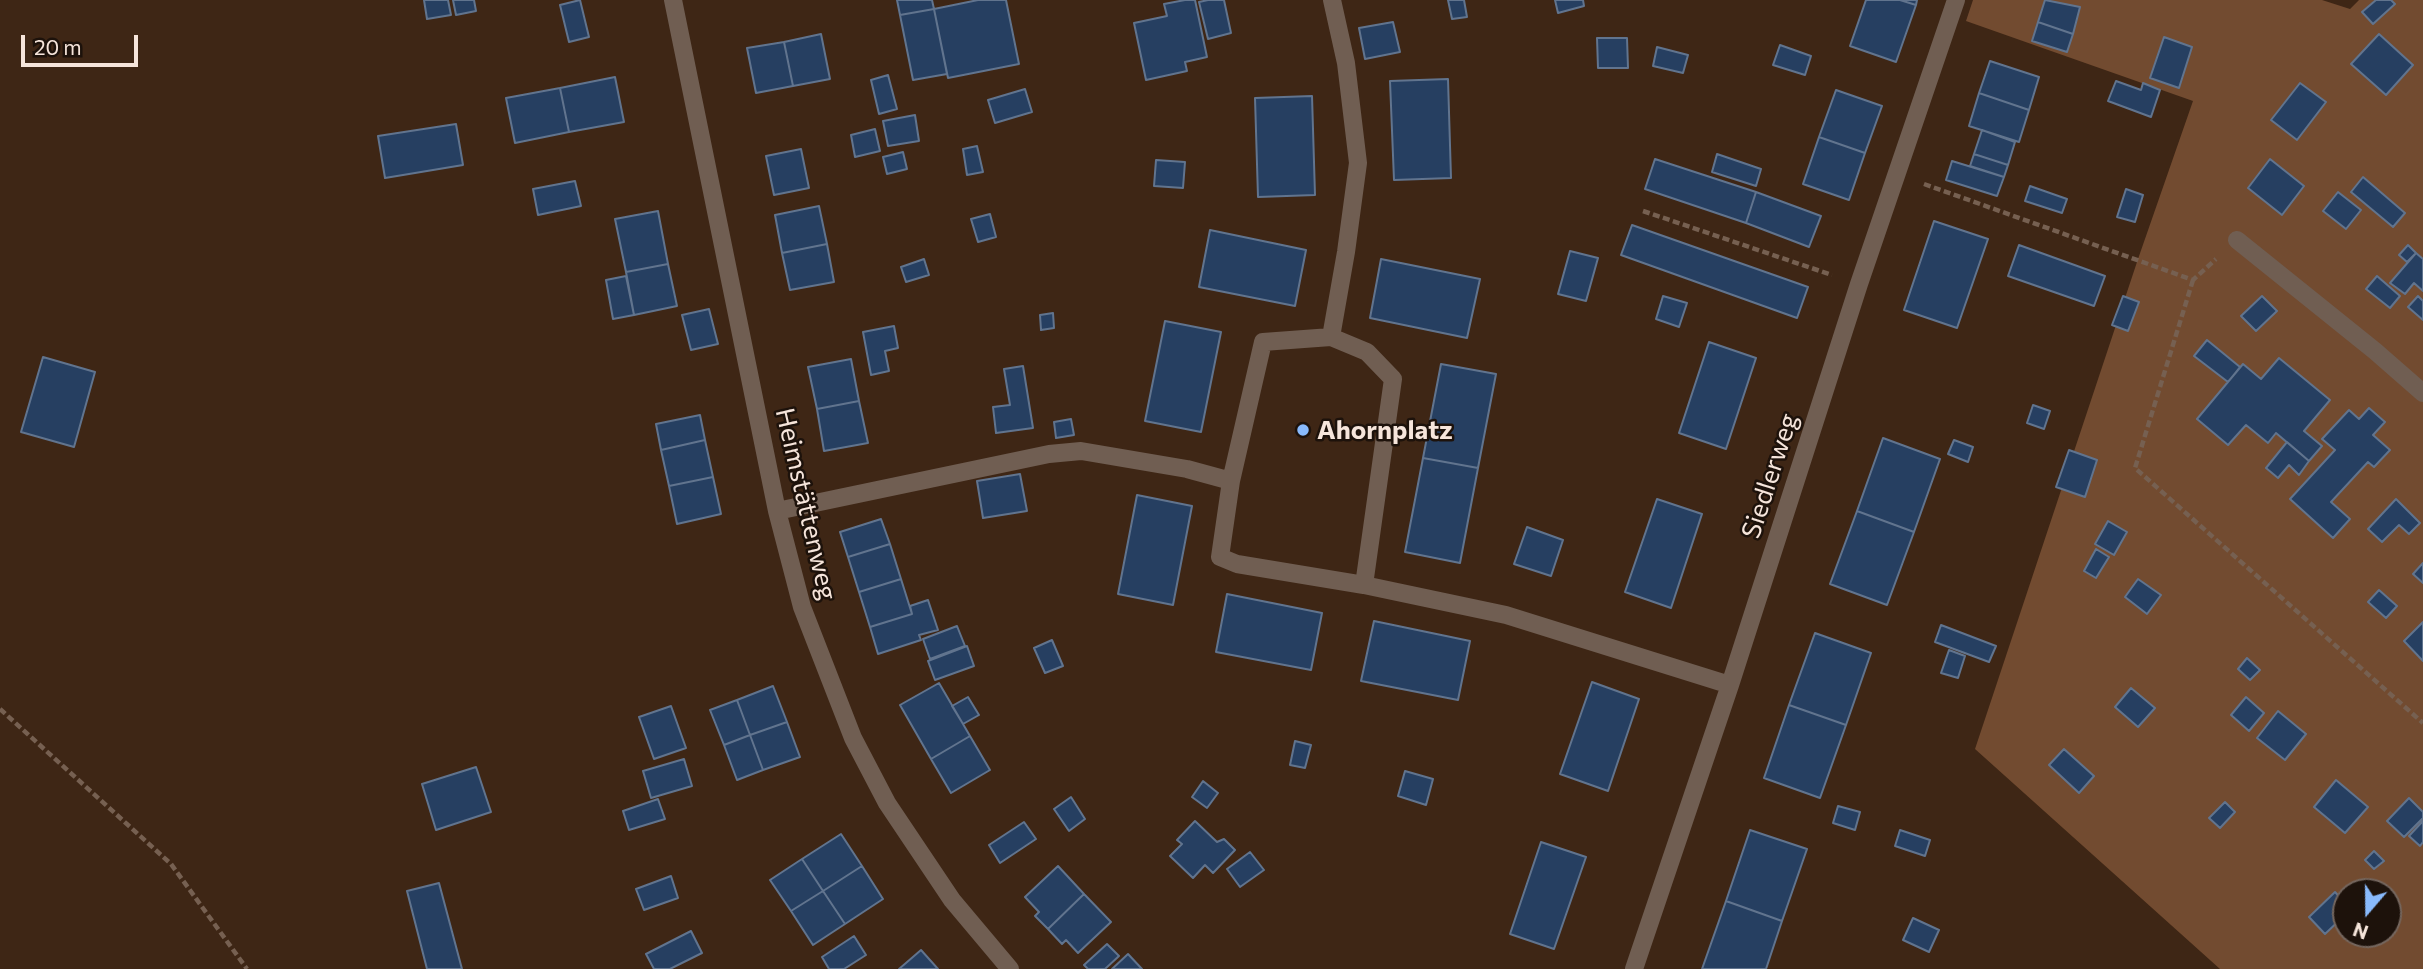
<!DOCTYPE html>
<html>
<head>
<meta charset="utf-8">
<style>
  body { margin:0 }
  #map { position:relative; width:2423px; height:969px; overflow:hidden; background:#3e2615; font-family:Commissioner,sans-serif }
  canvas { display:block }
  .north { position:absolute; left:2332px; top:878px; width:70px; height:70px; box-sizing:border-box; background:#1d120b; border:2px solid #74665e; border-radius:50%; rotate:200deg; font-size:19px; font-weight:700; line-height:28px; text-align:center; color:#f6e5db }
  .north::after { content:''; display:block; margin:auto; width:24px; height:32px; background:#89bafc; clip-path:polygon(50% 0,100% 100%,50% 72%,0 100%) }
  .scale { position:absolute; left:21px; top:35px; width:117px; height:32px; box-sizing:border-box; border:4px solid #f6e5db; border-top:0; padding-left:9px; font-size:21px; line-height:24px; white-space:nowrap; color:#f6e5db; -webkit-text-stroke:5px #1d120b; paint-order:stroke }
</style>
</head>
<body>
<div id="map">
<canvas width="2423" height="969"></canvas>
<div class="north">N</div>
<div class="scale">20 m</div>
</div>
<script>
const g = document.querySelector('canvas').getContext('2d');
g.lineJoin = 'round';
function fillPath(path, color) { g.fillStyle = color; g.fill(path, 'evenodd'); }
function trace(path, color, width, dash) { g.strokeStyle = color; g.lineWidth = width; g.lineCap = dash ? 'butt' : 'round'; g.setLineDash(dash || []); g.stroke(path); }
function drawText(font, color, halo, rows, align = 'center') {
  g.font = font + ' Commissioner,sans-serif'; g.lineWidth = 5; g.setLineDash([]); g.textBaseline = 'middle'; g.strokeStyle = halo; g.fillStyle = color; for (const [text, x, y, turn = 0] of rows) {
    g.save(); g.translate(x, y); g.rotate((+turn || 0) * Math.PI / 180); g.textAlign = isNaN(turn) ? turn : align; if (halo) g.strokeText(text, 0, 0); g.fillText(text, 0, 0); g.restore();
  }
}
fillPath(new Path2D(`
  M1973,0h349l28,9 9,-9h64v969h-203l-245,-220 163,-490 55,-158 -227,-80zM2346,892h42v42h-42z`), '#724b30');
const building = new Path2D(`
  M424,0h24l3,15 -24,4z
  M453,0h21l2,11 -20,4z
  M580,0l9,37 -20,5 -9,-37z
  M897,0h35l2,9 -34,6z
  M978,0h28l13,64 -71,14 -14,-69z
  M1185,0h10l12,57 -22,5 2,9 -41,9 -12,-57 33,-7 -3,-12z
  M1208,0h16l7,33 -23,6 -9,-37z
  M1448,0h16l3,17 -15,2z
  M1555,0h28l1,6 -26,7z
  M1866,0h34l16,5 -20,57 -46,-16z
  M1900,0h17l-1,5z
  M2045,0l35,7 -7,27 -35,-12z
  M2376,0h15l4,4 -22,20 -11,-12z
  M934,9l13,65 -34,6 -13,-65z
  M1393,22l7,30 -35,7 -6,-31z
  M2038,22l35,12 -6,18 -35,-11z
  M821,34l9,45 -37,7 -9,-44z
  M2379,34l34,31 -27,30 -35,-31z
  M2164,37l28,10 -13,41 -29,-10z
  M1597,38h30l1,30h-30z
  M784,42l9,44 -37,7 -9,-45z
  M1780,45l31,11 -6,19 -32,-10z
  M1657,47l31,8 -5,18 -30,-7z
  M1990,61l49,16 -10,33 -50,-17z
  M888,75l9,34 -18,5 -8,-34z
  M615,77l9,45 -55,10 -9,-44z
  M1448,79l3,99 -57,2 -4,-99z
  M2116,81l25,9 2,-7 17,7 -9,27 -43,-16z
  M2300,83l26,19 -29,38 -26,-20z
  M560,88l9,44 -54,11 -9,-45z
  M1025,89l7,23 -37,11 -7,-23z
  M1836,90l46,16 -17,47 -46,-16z
  M1979,93l50,17 -10,32 -50,-16z
  M1312,96l3,99 -57,2 -3,-99z
  M915,115l4,26 -31,5 -5,-25z
  M456,124l7,41 -78,13 -7,-42z
  M875,129l5,22 -25,6 -4,-22z
  M1982,130l33,12 -7,23 -34,-11z
  M1819,137l46,16 -16,47 -46,-16z
  M977,146l6,26 -16,3 -4,-26z
  M801,149l8,39 -35,7 -8,-39z
  M903,152l4,17 -20,5 -4,-17z
  M1717,154l44,15 -5,17 -44,-14z
  M1974,154l34,11 -4,12 -34,-11z
  M1655,159l101,33 -10,31 -101,-34z
  M2270,159l34,27 -22,29 -34,-27z
  M1156,160l29,2 -2,26 -29,-2z
  M1952,161l52,16 -7,19 -51,-16z
  M2363,177l42,36 -12,14 -42,-35z
  M575,181l6,25 -43,9 -5,-26z
  M2030,186l37,13 -5,14 -37,-12z
  M2126,189l17,6 -8,27 -18,-5z
  M1756,192l65,24 -12,31 -63,-24z
  M2338,192l23,18 -15,19 -23,-18z
  M819,206l8,38 -45,9 -7,-38z
  M658,211l10,53 -42,8 -11,-53z
  M990,214l6,23 -18,5 -7,-23z
  M1934,221l54,18 -31,89 -53,-18z
  M1632,225l176,62 -11,31 -176,-63z
  M1210,230l96,20 -11,56 -96,-19z
  M827,244l7,38 -44,8 -8,-37z
  M2019,245l86,31 -11,30 -86,-30z
  M2408,245l8,8 -9,9 -8,-7z
  M1570,251l28,7 -12,43 -28,-7z
  M2416,253l7,6v32l-9,-8 -9,11 -15,-11z
  M924,259l5,16 -23,7 -5,-15z
  M1381,259l99,20 -13,59 -97,-20z
  M668,264l9,42 -43,9 -8,-43z
  M626,276l8,39 -21,4 -7,-39z
  M2377,276l23,20 -10,12 -24,-19z
  M1663,296l24,7 -8,24 -23,-8z
  M2123,296l16,6 -11,29 -16,-6z
  M2262,296l15,15 -21,20 -15,-15z
  M2418,296l5,5v19l-15,-13z
  M709,309l9,35 -27,6 -9,-35z
  M1053,313l1,15 -13,2 -1,-15z
  M1165,321l56,11 -20,100 -56,-11z
  M894,326l4,22 -13,3 4,20 -18,4 -8,-43z
  M2207,340l33,27 -12,15 -34,-26z
  M1709,342l47,16 -30,91 -47,-16z
  M43,357l52,15 -21,75 -53,-15z
  M2279,358l51,42 -26,31 18,15 -13,15 -33,-28 -8,10 -22,-18 -18,20 -31,-26 46,-55 18,15z
  M851,359l8,42 -42,8 -9,-42z
  M1441,364l55,10 -18,94 -55,-10z
  M1023,366l10,62 -37,5 -3,-26 17,-2 -6,-36z
  M859,401l9,42 -44,8 -7,-42z
  M2033,405l17,6 -6,18 -17,-6z
  M2369,408l16,14 -12,13 17,15 -16,17 -6,-5 -37,40 19,17 -17,19 -43,-39 45,-49 -13,-11 27,-29 10,9z
  M700,415l5,25 -44,10 -5,-26z
  M1071,419l3,16 -18,3 -2,-16z
  M1883,438l57,21 -26,73 -57,-21z
  M705,440l8,37 -44,9 -8,-36z
  M1954,440l19,7 -5,15 -20,-8z
  M2287,442l22,19 -10,14 -10,-10 -11,13 -12,-10z
  M2069,450l28,10 -12,37 -29,-10z
  M1423,458l55,10 -18,95 -55,-11z
  M1020,474l7,37 -44,7 -6,-37z
  M713,477l8,37 -44,10 -8,-38z
  M1137,495l55,11 -19,99 -55,-11z
  M1657,499l45,15 -31,94 -46,-16z
  M2396,499l24,24 -11,11 -10,-9 -17,17 -14,-13z
  M1857,511l57,21 -27,73 -57,-21z
  M881,519l9,25 -42,13 -8,-25z
  M2108,521l19,11 -13,23 -19,-11z
  M1527,527l36,13 -12,36 -37,-12z
  M890,544l11,35 -42,13 -11,-35z
  M2096,549l13,8 -13,21 -12,-7z
  M2423,563v20l-10,-9z
  M901,579l11,35 -42,13 -11,-35z
  M2138,579l23,16 -14,19 -22,-17z
  M2379,590l18,16 -11,12 -18,-16z
  M1227,594l95,19 -11,57 -95,-18z
  M928,600l10,30 -19,5 2,5 -43,14 -8,-27 42,-13 -2,-8z
  M1374,621l96,20 -12,59 -97,-19z
  M2423,622v39l-19,-20z
  M1941,625l55,21 -7,16 -54,-20z
  M957,626l8,20 -35,13 -7,-20z
  M1815,633l56,20 -25,72 -57,-20z
  M1052,640l11,26 -18,7 -11,-25z
  M967,646l7,20 -39,14 -7,-19z
  M1949,650l16,6 -7,22 -17,-5z
  M2247,658l13,12 -10,10 -12,-11z
  M1592,682l47,17 -31,92 -48,-17z
  M939,683l31,53 -39,23 -31,-54z
  M773,686l14,36 -37,13 -13,-35z
  M2131,688l24,20 -17,19 -23,-20z
  M968,697l11,18 -16,9 -11,-18z
  M2246,697l18,16 -15,18 -18,-16z
  M737,700l13,35 -26,10 -14,-35z
  M1789,705l57,20 -26,73 -56,-20z
  M671,706l15,42 -32,11 -15,-42z
  M2278,711l28,23 -21,26 -28,-22z
  M787,722l13,35 -37,13 -13,-35z
  M750,735l13,35 -26,10 -13,-35z
  M970,736l20,34 -39,23 -20,-34z
  M1295,741l16,4 -6,23 -15,-3z
  M2064,749l30,27 -15,17 -30,-28z
  M684,759l8,27 -41,12 -8,-27z
  M476,767l15,45 -55,18 -14,-46z
  M1405,771l28,8 -7,26 -28,-9z
  M2336,780l32,27 -23,26 -31,-26z
  M1203,781l15,12 -11,15 -15,-11z
  M1071,797l14,22 -16,12 -15,-22z
  M2409,798l14,14v6l-19,19 -17,-16z
  M658,799l7,20 -36,11 -6,-19z
  M2225,802l10,10 -15,16 -11,-10z
  M1838,806l22,6 -5,18 -22,-7z
  M1195,821l22,21 7,-3 11,11 -22,23 -8,-8 -12,13 -23,-22 12,-12 -5,-4z
  M2423,821v21l-3,4 -11,-10z
  M1024,822l12,17 -36,24 -11,-18z
  M1750,830l57,19 -25,72 -56,-20z
  M1900,830l30,10 -5,16 -30,-10z
  M841,834l21,32 -39,25 -21,-32z
  M1541,842l45,15 -32,92 -44,-15z
  M2374,851l10,10 -10,8 -9,-9z
  M1250,852l14,18 -24,17 -13,-18z
  M802,859l21,32 -32,20 -21,-31z
  M862,866l21,33 -38,25 -22,-33z
  M1058,866l26,28 -36,35 -13,-13 4,-4 -14,-15z
  M671,876l7,22 -34,12 -8,-21z
  M439,883l23,86h-35l-20,-78z
  M823,891l22,33 -32,21 -22,-34z
  M2335,892l11,12v10l-21,20 -16,-17z
  M1084,894l27,28 -33,31 -12,-13 -4,4 -14,-15z
  M1726,901l56,20 -16,48h-64z
  M1913,918l26,12 -10,22 -26,-12z
  M691,931l11,22 -32,16h-16l-8,-15z
  M854,936l12,19 -22,14h-15l-7,-12z
  M1107,944l12,12 -14,13h-17l-4,-4z
  M921,950l17,19h-39z
  M1128,954l14,15h-30z`);
fillPath(building, '#263f61');
trace(building, '#61748e', 2);
trace(new Path2D(`
  M1924,184l269,96 23,-21
  M1643,211l189,64
  M2193,280l-58,188 288,255
  M0,709l171,155 76,105`), '#766051', 4.5, [7, 3.5]);
trace(new Path2D(`
  M673,0l104,511 25,96 51,131 34,65 65,97 58,69
  M2237,240l138,111 48,42
  M1331,337l15,-85 12,-89 -12,-100 -14,-63
  M1231,481l32,-139 68,-5 36,15 26,27 -29,206
  M777,511l272,-57 32,-3 106,18 44,12 -11,76 17,7 127,21 142,30 224,70
  M1634,969l96,-284 129,-401 97,-284`), '#705e52', 18);
for (const [x, y, r, color] of [
  [1303,430,7,"#89bafc"]
]) { const dot = new Path2D(); dot.arc(x, y, r, 0, 2 * Math.PI); g.fillStyle = color; g.fill(dot); trace(dot, '#1d120b', 2.5); }
drawText('bold 26px', '#f6e5db', '#1d120b', [
  ["Ahornplatz",1317,430]
], 'left');
drawText('26px', '#f6e5db', '#1d120b', [
  ["Siedlerweg",1770,476,-72],
  ["Heimstättenweg",806,504,77]
]);
</script>
</body>
</html>
